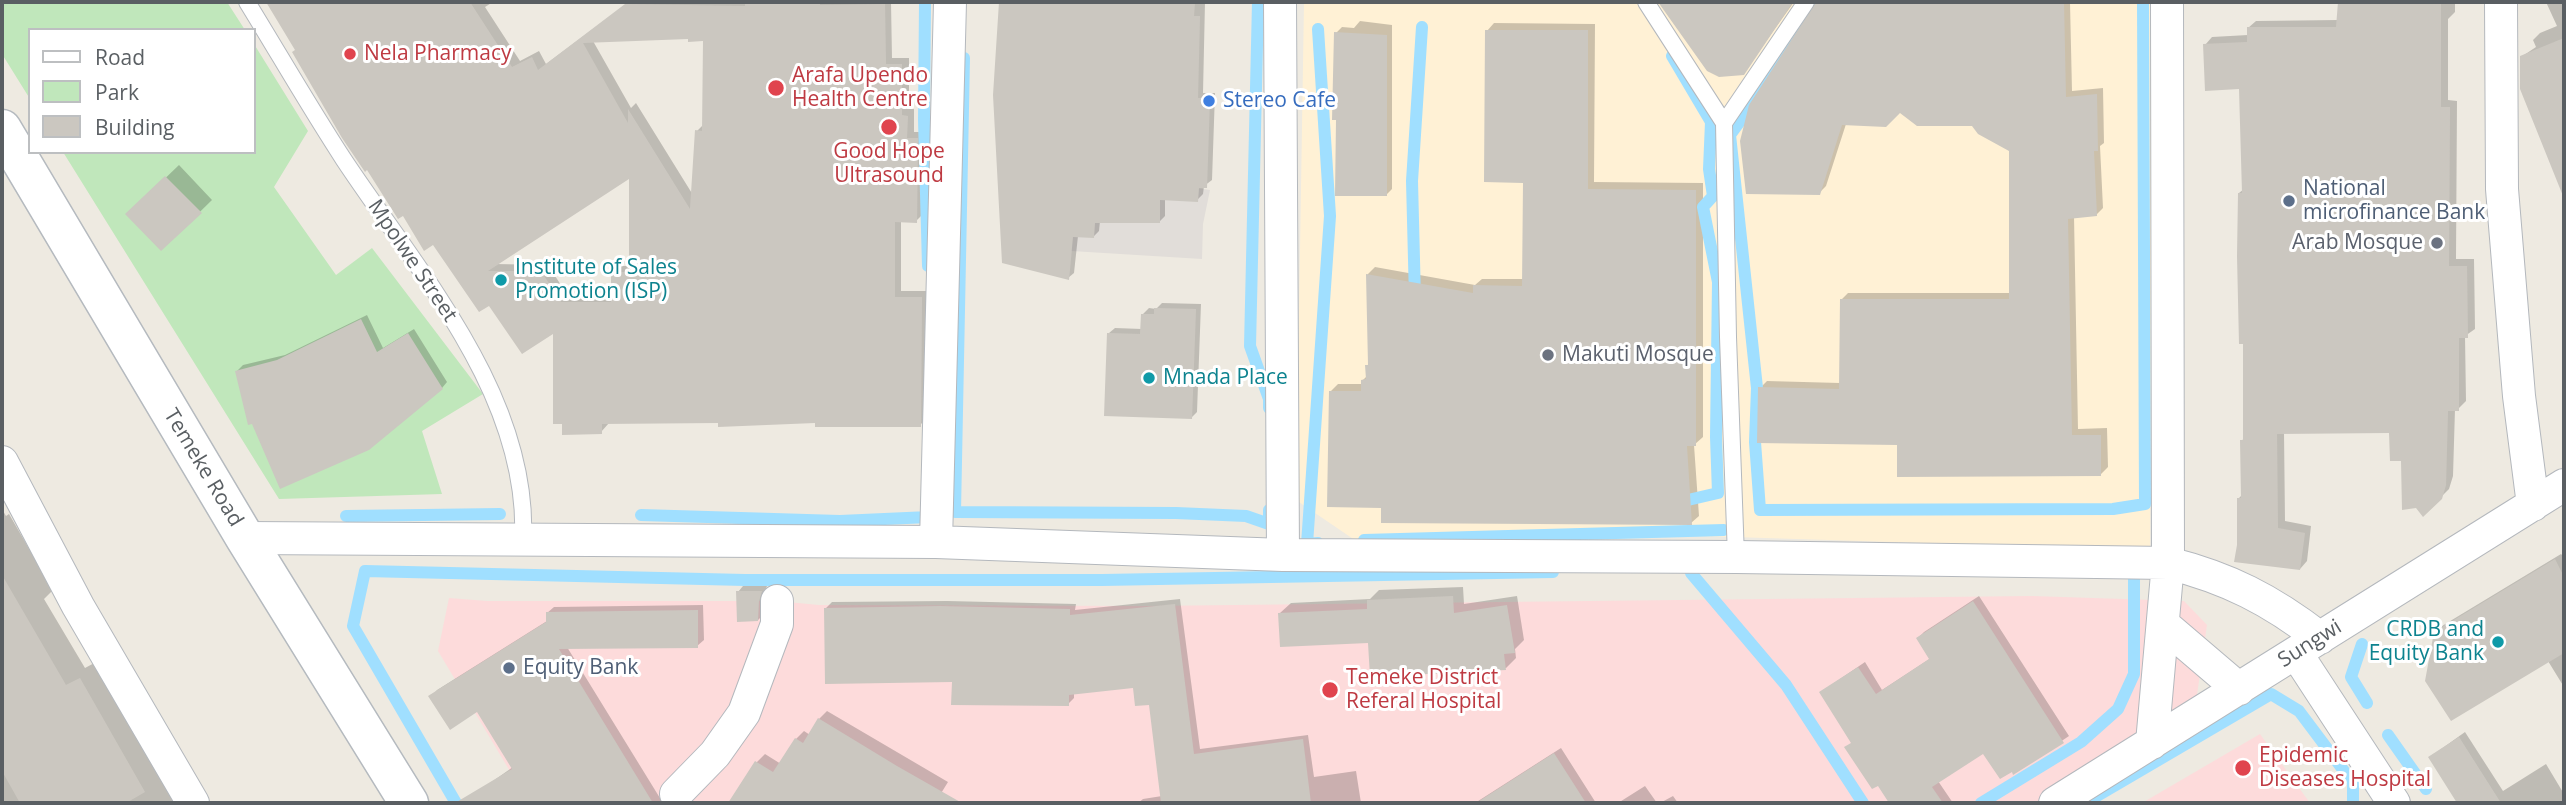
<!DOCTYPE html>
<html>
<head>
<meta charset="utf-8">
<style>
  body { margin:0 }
  #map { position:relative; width:2566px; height:805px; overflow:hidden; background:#eeeae1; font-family:"Open Sans",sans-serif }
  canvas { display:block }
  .frame { position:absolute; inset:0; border:4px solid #5a5f63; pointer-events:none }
  .legend { position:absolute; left:28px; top:28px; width:228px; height:126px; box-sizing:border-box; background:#fff; border:2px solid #bdbfc1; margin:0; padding:9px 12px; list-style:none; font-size:21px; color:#5a5f63 }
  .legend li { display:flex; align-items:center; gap:14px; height:35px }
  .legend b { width:35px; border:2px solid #bdbfc1 }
</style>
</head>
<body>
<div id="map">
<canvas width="2566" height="805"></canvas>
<div class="frame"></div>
<ul class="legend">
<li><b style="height:9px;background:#fff"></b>Road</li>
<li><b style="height:19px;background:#c0e7bb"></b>Park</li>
<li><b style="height:19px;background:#cbc7c0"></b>Building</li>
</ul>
</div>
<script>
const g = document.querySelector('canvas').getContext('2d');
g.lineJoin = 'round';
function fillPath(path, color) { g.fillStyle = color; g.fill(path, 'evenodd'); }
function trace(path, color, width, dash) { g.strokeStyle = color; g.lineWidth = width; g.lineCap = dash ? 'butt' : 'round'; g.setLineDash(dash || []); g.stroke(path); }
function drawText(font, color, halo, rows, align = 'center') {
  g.font = font + ' "Open Sans",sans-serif'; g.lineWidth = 6; g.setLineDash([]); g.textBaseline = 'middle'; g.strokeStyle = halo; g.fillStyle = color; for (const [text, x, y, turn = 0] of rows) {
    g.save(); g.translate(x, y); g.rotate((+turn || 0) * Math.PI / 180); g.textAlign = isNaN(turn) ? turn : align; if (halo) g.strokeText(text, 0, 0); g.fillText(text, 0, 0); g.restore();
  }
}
fillPath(new Path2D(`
  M1304,2h849l-3,548 -546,-17 -239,14 -69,-47z`), '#fff1d5');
fillPath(new Path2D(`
  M1190,187l20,3 -7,34 -1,35 -147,-9 9,-33z`), '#e1ddd9');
fillPath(new Path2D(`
  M2032,596l152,5 23,24 -15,105 -33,33 -65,40h-1565l-91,-152 11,-53 38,3h290l42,4 328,1z
  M2260,734l50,69h-168z`), '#fddbdb');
fillPath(new Path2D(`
  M2,2h225l18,28h-215v69l-28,-45z
  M254,44l54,87 -34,56 62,88 36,-27 111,146 -61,37 20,63 -163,5 -216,-347h191z`), '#c0e7bb');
fillPath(new Path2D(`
  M268,2h225l-8,5 35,54 19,-10 7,13 83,-62h262l1,56h17v51h5v23h11l-2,82 -7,7h-15v70h27l-1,127 -7,7 -103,-3 -208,1 -8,9 -47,-102 -65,-27 -192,-253zM690,37l14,3 -1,85 -6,6 -4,64 -57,-92 -5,5 -38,-67zM631,176v90h-11l-7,7 -1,23h-44l-20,-31 -53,-1z
  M1002,2h203l-2,91h12l-3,87 -8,6 -1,8 -6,6 -32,-1v17l-6,6 -59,-1 -1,10 -5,5h-16l-4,37 -6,5z
  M1661,2h133l-51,71 -35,-3z
  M1817,2h253l2,89 31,-3 1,55 -4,3 3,62 -7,7 -22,1 4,213 29,-1 1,39 -7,7 -202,-31 -139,-55 7,-7 73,2 1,-83 7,-7h163v-143l-38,-26 -73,-14 -54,14 -20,62 -7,7z
  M2339,2h116v10l-7,7v81l9,1 -1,158h18l1,70 -10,7 1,65 -8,8h-3l-2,67 -4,13 -26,26 -33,-83h-106l1,89 26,5 -4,35 -7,8 -61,-24 -1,-46 4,-4 -1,-54 4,-3 -1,-96 -5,-149 5,-4 -4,-101 -35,-43 7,-8 36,-2v-7l8,-7 82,-1z
  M2546,2h18v165l-9,5 -34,-115 15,-10 -3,-7 7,-7 17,-7z
  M1360,21l32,4v164l-6,6 -50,-162 6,-6 12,1z
  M1494,23l101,1 -1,158 109,1v254l-9,8 5,71 -8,7 -308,-17 -53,-114 8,-8h25v-4l4,-4v-10l2,-3 -2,-88 8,-8 100,18 7,-6h41l1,-98 -37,-150z
  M179,165l33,35 -50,49 -34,-35z
  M1162,303l39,1 -4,108 -6,6 -82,-85 6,-5 27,1 1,-15 6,-6 7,1z
  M367,315l16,33 31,-19 33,53 -5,6 -189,34 -16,-51 6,-6 42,-10z
  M2,509l4,7 3,-2 44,76 -9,9 41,69 13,-7 82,142h-178z
  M2561,554l3,3v130l-16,-26 -112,-28 6,-7z
  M743,586h24l-3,8v20l-6,6 -20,-28z
  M1463,587l1,17 53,-8 7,44 -9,9 1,9 -10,10 -136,-27 -90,-28 11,-10 79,-4 9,-9z
  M1979,596l90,140 -55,37 -30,-21 -46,29 15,22h-62l-70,-111 44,-30 17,28 49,-32 -13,-20 6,-6z
  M1180,599l20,150 108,-14 6,42 42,-6 5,32h-223l5,-4 19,-3 -11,-93 -16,-17 -61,6v6l-6,6 -115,-24 -127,-72 6,-6 115,-1 129,3 -1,6z
  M703,605l1,35 -7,6 -130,1 96,156h-175l-8,-13 33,-23 -35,-57 -47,-13 6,-7 110,-69v-8l7,-6z
  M827,711l121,71 -13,21h-204l26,-41 8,-8 16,10 15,-25 8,-8 6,4 9,-16z
  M2465,732l38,59 43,-27 18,30v9h-105l-29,-46z
  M1561,748l35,55h-121z
  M1645,786l12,17h-39z
  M1673,796l5,7h-18z`), '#0003');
trace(new Path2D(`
  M925,2l-1,118 4,146
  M1258,2l-8,344 19,53v9
  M1819,2l-33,45 -19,21 -26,52 -11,15 27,253 -2,54 5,68 353,-1 32,-5 -2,-502
  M1672,56l39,66 -2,47 4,27 -10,11 15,75 -2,155 2,56 -43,10
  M964,58l-9,454 221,1 70,3 23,8v-14
  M1415,299l-3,-118 10,-154
  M641,515l199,6 89,-4v-9
  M346,516l154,-2
  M1364,540l360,-10
  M1318,543l-11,1 23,-328 -12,-187
  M1691,573l95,112 77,118
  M2362,644l-11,33 16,26
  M2388,735l38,54
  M456,803l-103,-177 12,-55 380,9h357l451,-8
  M1981,803l100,-61 37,-33 16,-35v-103
  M2085,803l186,-109 28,17 54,72v20`), '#a0dfff', 12);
fillPath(new Path2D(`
  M266,2h204l42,65 20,-10 6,13 87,-66 120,2v-4h75v3l65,-1 1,60h16v51l6,1 -1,22h11l-1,85 -22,-1v75h27l-1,130h-106v-4l-97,4v-4l-116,1v10l-40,1v-11h-9v-90l-31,20 -33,-48 -10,6 -46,-67 -9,6 -21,-35 -5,3 -31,-49 -2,2 -23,-34 -50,-86 3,-2zM688,39v3l15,-1 -1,90 -7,-1 -5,79 -62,-100v14l-45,-80zM629,179v93h-18v30h-50l-20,-31h-53z
  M999,2h196l-1,14h6l-2,82h12l-3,90h-8l-1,14 -38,-2v23h-65l-1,15 -21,-1 -4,43 -67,-17 -9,-168z
  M1658,2h135l-49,73 -25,2 -12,-6z
  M1816,2h248l2,95 31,-3 1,57h-4l3,65 -29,3 4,216h29v41l-204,1v-32l-140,-2 1,-56 81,2 1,-90h169v-148l-31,-17 -6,-8h-55l-17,-13 -14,14 -44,-2 -22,70 -74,-1 -6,-53 9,-36z
  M2338,2h103v105h9l-1,159h18l1,72h-9v73h-11l-2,74 -4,14 -19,18 -7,-9 -14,2 -1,-49h-11l-1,-28 -112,1 1,94 27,5 -5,37 -66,-8 3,-17v-47h4l-1,-58h3v-96h-4l-2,-88 1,-63h4l-3,-104 -34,2 -2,-47 44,-2v-15h89z
  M1485,30h103v159l108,1v256h-9l5,79 -311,-2v-15l-54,-1 2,-116h32v-11l5,-1 -1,-14h3l-2,-91 107,19v-8l49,1 1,-103 -39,-1z
  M1334,32l53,3v161h-52l1,-76h-4z
  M2564,38v157l-1,1 -43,-107v-33z
  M165,176l37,37 -41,38 -36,-37z
  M1154,308l42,1 -4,110 -88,-3 3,-83 33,1 1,-20h13z
  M361,319l16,33 31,-19 35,56 -74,61 -89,39 -28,-65 -4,1 -13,-54 42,-11z
  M2555,559l9,18v76l-113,68 -26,-40 9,-49z
  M2,575l64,110 14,-7 65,114 -19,11h-106l-18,-32z
  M736,591h26l-3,10 -1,20 -21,1z
  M1453,596l1,17 53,-8 8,48 -11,1 2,16 -136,7 -2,-34 -88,4 -2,-34 89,-4v-9z
  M1973,601l91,142 -51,32 -1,-3 -12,7 -17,-25 -51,33 11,16h-54l-11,-17 -6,3 -28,-42 7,-4 -32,-51 39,-25 18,27 53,-35 -13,-21z
  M1175,604l19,150 109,-15 8,64h-150l-12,-98 -14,1 -2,-18 -64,7v11l-118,-1 1,-23 -127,2 -1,-76 116,-2 130,3v6z
  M698,610v38l-139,1 94,154h-198l57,-34 -35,-57 -27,18 -22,-34 118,-74v-10z
  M818,718l79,48 65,37h-234l27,-42 18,11 22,-34 8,5z
  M2459,737l42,66h-44l-29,-46z
  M1554,753l32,50h-110z`), '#cbc7c0');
const lane = new Path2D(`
  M247,2c32,52 63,106 97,158 75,113 186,237 179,381
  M1646,2l78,121 4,214 8,220
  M1724,123l82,-121`);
const street = new Path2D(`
  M1280,2l3,553
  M2501,2l1,187 17,207 14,109
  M2,462l76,144 115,197
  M245,538l691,4 347,13 453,2 432,6c60,15 103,37 152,75
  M936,542l14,-540
  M2164,625l75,64
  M2296,653l98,150
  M2152,743l16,-180 -1,-561
  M676,794l39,-40 29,-41 33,-89v-23
  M2055,803l509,-318`);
const secondary = new Path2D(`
  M2,129l243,409 164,265`);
trace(lane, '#b4b8bd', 18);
trace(street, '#b4b8bd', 34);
trace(secondary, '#b5babf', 41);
trace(lane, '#fff', 16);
trace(street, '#fff', 32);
trace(secondary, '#fff', 38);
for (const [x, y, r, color] of [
  [350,54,7,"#e0444e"],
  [776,88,9,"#e0444e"],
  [1209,101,7,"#3f7fe0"],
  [889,127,9,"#e0444e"],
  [2289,201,7,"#5c6f8a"],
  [2437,243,7,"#6b7280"],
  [501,280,7,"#0f9aa8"],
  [1548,355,7,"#6b7280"],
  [1149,378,7,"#0f9aa8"],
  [2498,642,7,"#0f9aa8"],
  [509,668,7,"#5c6f8a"],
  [1330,690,9,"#e0444e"],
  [2243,768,9,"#e0444e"]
]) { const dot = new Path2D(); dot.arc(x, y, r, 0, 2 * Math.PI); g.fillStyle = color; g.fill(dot); trace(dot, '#fff', 2.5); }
drawText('21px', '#be3a42', '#fff', [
  ["Nela Pharmacy",364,54],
  ["Arafa Upendo",792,76],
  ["Health Centre",792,100],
  ["Good Hope",889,152,"center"],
  ["Ultrasound",889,176,"center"],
  ["Temeke District",1346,678],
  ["Referal Hospital",1346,702],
  ["Epidemic",2259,756],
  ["Diseases Hospital",2259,780]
], 'left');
drawText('21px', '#366cbe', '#fff', [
  ["Stereo Cafe",1223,101]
], 'left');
drawText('21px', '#4e5e75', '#fff', [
  ["National",2303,189],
  ["microfinance Bank",2303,213],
  ["Equity Bank",523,668]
], 'left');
drawText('21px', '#5b616d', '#fff', [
  ["Arab Mosque",2423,243],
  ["Makuti Mosque",1562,355,"left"]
], 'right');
drawText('21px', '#5a5f63', '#fff', [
  ["Mpolwe Street",412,261,56],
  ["Temeke Road",203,468,59],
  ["Sungwi",2310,644,-32]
]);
drawText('21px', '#0d838f', '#fff', [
  ["Institute of Sales",515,268],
  ["Promotion (ISP)",515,292],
  ["Mnada Place",1163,378],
  ["CRDB and",2484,630,"right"],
  ["Equity Bank",2484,654,"right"]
], 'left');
</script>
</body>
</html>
